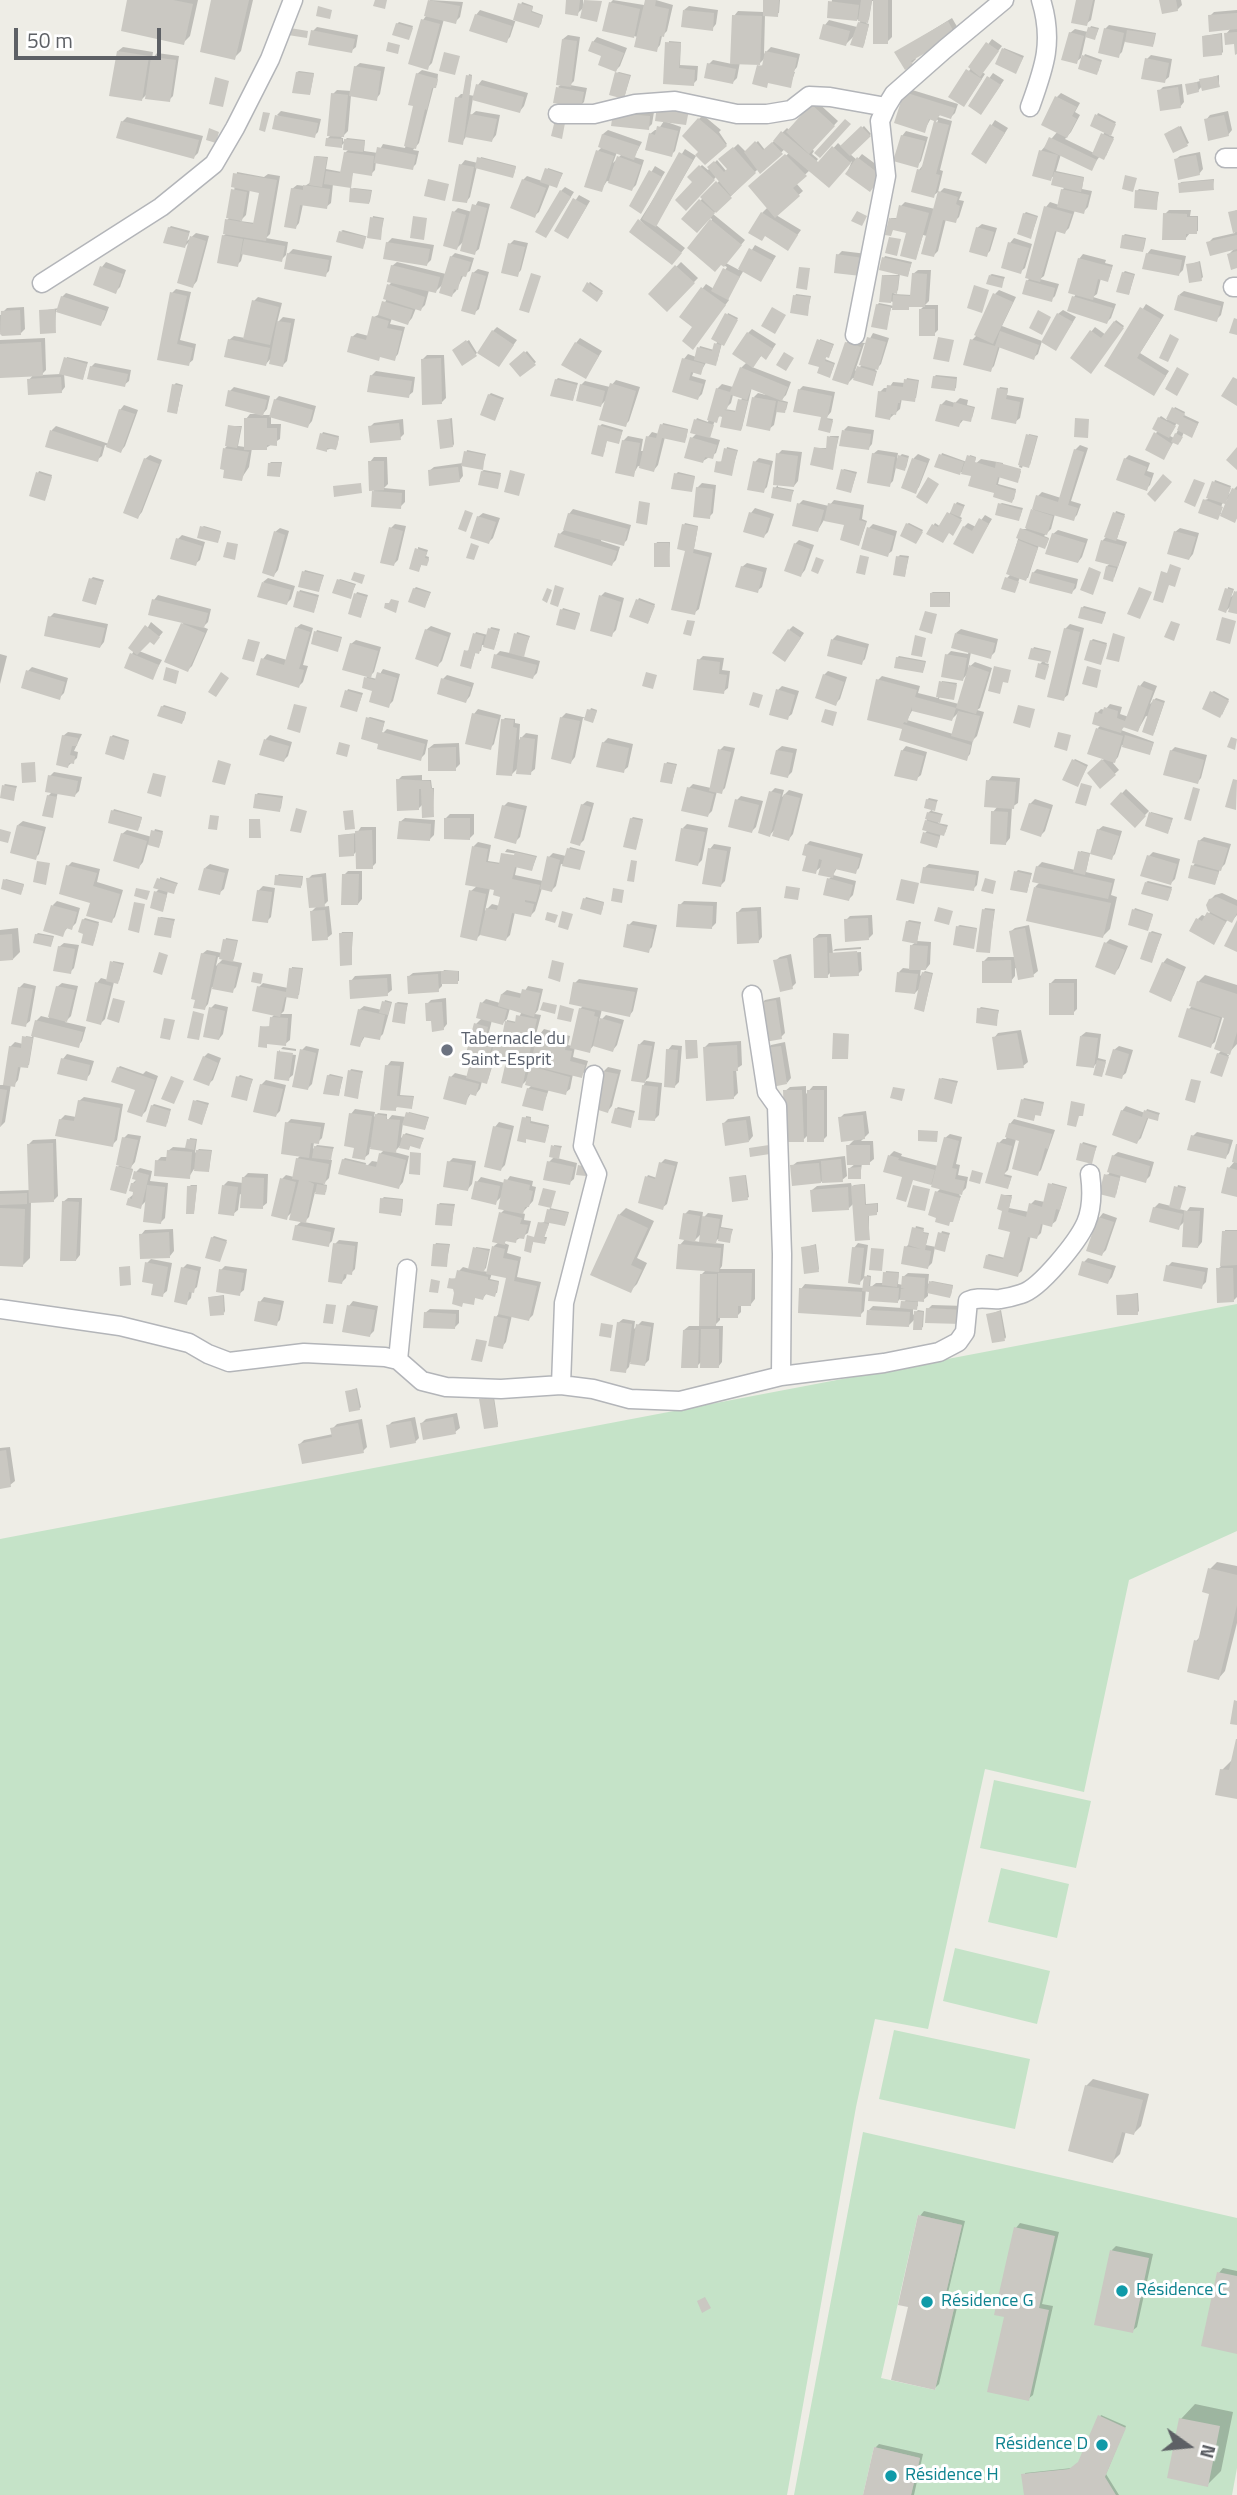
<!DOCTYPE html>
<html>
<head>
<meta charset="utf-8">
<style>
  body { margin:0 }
  #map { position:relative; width:1237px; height:2495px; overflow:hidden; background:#eeede6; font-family:"Titillium Web",sans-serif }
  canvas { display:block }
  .north { position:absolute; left:1153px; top:2411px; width:70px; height:70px; -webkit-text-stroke:5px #fff; paint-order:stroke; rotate:105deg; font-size:19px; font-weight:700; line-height:28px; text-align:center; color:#5d6065 }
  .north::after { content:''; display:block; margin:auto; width:24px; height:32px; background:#5d6065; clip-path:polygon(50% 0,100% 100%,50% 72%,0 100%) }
  .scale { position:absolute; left:14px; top:28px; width:147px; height:32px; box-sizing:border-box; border:4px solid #5d6065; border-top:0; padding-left:9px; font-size:21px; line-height:24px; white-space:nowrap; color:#5d6065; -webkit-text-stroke:5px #fff; paint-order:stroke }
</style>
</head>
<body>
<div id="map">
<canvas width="1237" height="2495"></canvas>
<div class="north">N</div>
<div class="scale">50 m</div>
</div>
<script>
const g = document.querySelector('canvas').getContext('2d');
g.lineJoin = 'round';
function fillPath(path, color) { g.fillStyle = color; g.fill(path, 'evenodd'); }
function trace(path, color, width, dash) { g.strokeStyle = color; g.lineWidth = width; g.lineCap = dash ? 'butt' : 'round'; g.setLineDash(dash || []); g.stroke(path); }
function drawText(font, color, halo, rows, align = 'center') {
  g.font = font + ' "Titillium Web",sans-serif'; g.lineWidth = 6; g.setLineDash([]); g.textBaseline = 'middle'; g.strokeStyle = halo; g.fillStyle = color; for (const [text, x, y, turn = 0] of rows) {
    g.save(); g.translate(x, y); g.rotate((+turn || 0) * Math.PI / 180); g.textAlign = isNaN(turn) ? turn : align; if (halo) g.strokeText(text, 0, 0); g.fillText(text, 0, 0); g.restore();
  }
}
fillPath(new Path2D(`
  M1237,1304v227l-108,49 -45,212 -99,-23 -57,260 -53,-10 -19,88 -69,388h-787v-956z
  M994,1780l97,21 -15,67 -96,-20z
  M1001,1868l68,16 -12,54 -69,-16z
  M955,1948l95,23 -13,53 -94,-23z
  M894,2030l136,29 -15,70 -136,-30z
  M863,2132l374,86v250l-5,27h-321l9,-37 -46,-11 -11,48h-69zM918,2215l44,10 -17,72 11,3 -21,90 -54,-12z`), '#c5e3c8');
fillPath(new Path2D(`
  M129,0h69l-8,36 -7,7z
  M213,0h40l-12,51 -7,7z
  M430,0l33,2 -3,15 -5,5 -11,-3 -12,44 -5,5 -4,-48 3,-4z
  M568,0h15v8l-6,6z
  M613,0l31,5 3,-5h9l17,5 -6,26 -5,5 -2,9 -4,5 -18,-13 -34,-8 6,-26z
  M765,0h15l-1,13 -14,2 -1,39 7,-7 29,7 -3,13 -4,5h2l-5,14 -21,-5 -3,5 -7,-20 5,-1 2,-8 -6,6 -20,-1 -3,16 -4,4 -24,-18 4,-4 19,4 2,-48 4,-5 26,1z
  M832,0h60v37l-5,5 -13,-41h-2l-3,18 -3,4 3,1 -5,21 -2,2 -7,-12 -9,9 -21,-19 4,-5 28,7 4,-7 -32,-4z
  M1078,0h17l-4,20 -5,4z
  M1161,0h20l1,5 -5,5z
  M522,2l11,4 -1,5 11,4 -2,9 -2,2 -23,-7 -6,18 -4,4 -30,-26 4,-5 35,11z
  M689,6l29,4 -2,14 -4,5 -28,-19z
  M1237,10v41l-1,-8 -10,-9 5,-6 -21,-12 4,-4z
  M952,18l7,12 -44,27 1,2 -4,4 -15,-11z
  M399,22l14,4 -4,12 -12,-14z
  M1109,25l47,8 -2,10 -1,2 -28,-4 -3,11 -4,4 -13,-27z
  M1091,26l8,2 -3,8h-10l-5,22 -5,4 -6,-29 5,-4 13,3z
  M317,27l41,8 -2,12 -5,4 -38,-20z
  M1222,33l1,19 -2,2 -18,-18z
  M568,35l12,2 -6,44 -4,4 17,3 -3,14 -4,4 -22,-19 4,-3 1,-45z
  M597,37l30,11 -7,18 -4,4 -23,-28z
  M992,39l10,7 -20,26 3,2 -17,26 -17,-4z
  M669,41l12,1 -1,23 18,1 -1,14 -4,4 -28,-2z
  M123,47l30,5 -1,7 5,-6 22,3 -6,40 -4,4 -21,-7 -7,7 -23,-49z
  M1004,48l20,8 -7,14 -20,-7z
  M1085,54l17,6 -4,12 -14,-16z
  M1151,55l21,4 -3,18 -5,4 -17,-22z
  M360,63l25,4 -5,27 -4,5 -25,-4 -3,36 -7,7h2v4l4,-4 18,2 -1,11 14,2 5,-9 22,4 10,-43 2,-31 5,-4 16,4 -1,11 -3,1 -15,57 -6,7 6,1 -3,13 -4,4 -36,-7 -1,9 -4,4 -18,-2 -3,14 -17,-2 -2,19 -5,4 -23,-3 -4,19 -4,5 -3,-39 5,-4 8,1 6,-4 5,-26 12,1 -2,12 16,3 3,-19 4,-4 -3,-8 -5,5 -14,-7 5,-5 1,-40 4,-4 15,1 3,-24z
  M299,71l15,2 -4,21 -13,-22z
  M619,72l12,3 -7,23 -7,-25z
  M993,73l11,7 -19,28 -15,-3z
  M469,74l3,1 -3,20 6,1 3,-11 4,-5 46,13 -4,13 -4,5 -47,-13 -3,18 6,-5 24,4 -4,20 -4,5 -25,-5 -5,8 -5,-45 4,-4h4z
  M1219,75v10l-17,1 -4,5 -11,-6z
  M1182,84l2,18 -4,5 -21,-16 4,-4z
  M909,89l49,15 -3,9 -4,4 -10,-3 -3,3 14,4 -12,49 3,1 -5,21 -5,4 -14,-26 4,-5 15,-45 -7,-2 -7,13 -27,-9z
  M1061,93l19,10 -5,9 5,3 -9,17 -6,7 29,14 11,-22 -8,-16 1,-2 18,9 -7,13 5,2 -8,19h-6l-9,12 -30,-14 -5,17 28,6 -2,12 10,2 -4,16 -5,5 -8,-2 -6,18 -4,4 -8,-2 -13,46 -4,3 19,5 -4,12 -4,4 -24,-19 4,-4 15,-70 4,-5 9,3 3,-15 3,-3 -9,-13 -6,5 -9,-28 17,-20 -1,-34z
  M816,101l22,20 -26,28 2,2 -2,3 6,5 -8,11 -14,13 7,8 -27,24 25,15 -13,18 -26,-35 6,-6 -17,-20 38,-34 -4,-4 -25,22 -2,-2 -45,45 32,26 -19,23 13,7 16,-25 21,11 -15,24 -17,-10 -17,28 2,2 -32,43 -2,-17 -14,-9 25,-33 8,5 13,-22 -38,-19 23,-28 -1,-2 -14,13 -14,-12 37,-39 -3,-4 -31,32 9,-26 -5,-5 12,-12 6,5 9,-10 10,12 2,-3 -8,-9 17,-16 8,8 12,-11 7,9 22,-22 2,2z
  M619,109l35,3 -2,12 -4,4z
  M281,111l40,8 -3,13 -4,4 -37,-21z
  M1228,111l4,19 -4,5 -22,-15 4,-5z
  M703,115l18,15 -2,2 8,12 -22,19 -5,-11 -1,-33z
  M127,117l76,19 -5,17 -4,4 -72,-35z
  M995,120l13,8 -18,29 -17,-3z
  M664,121l17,6 -6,24 -4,4 -21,-21 5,-4h3z
  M864,126l7,8 -21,20 7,6 5,-6 23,17 -11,15 -27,-13 5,-12 -23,25 -16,-15 25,-28 4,4z
  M1181,126l8,17 -2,1 -19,-12z
  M608,130l34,12 -8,15 10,3 -8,25 -4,4 -25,-8 -6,9 -3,-39 4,-4 -2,-1 3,-12zM617,152l5,2 -9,9z
  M906,131l22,6 -7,24 -4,5 -15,-30z
  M685,149l11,7 -40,69 29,23 -9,11 -36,-39z
  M1200,152l3,17 -4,5 -24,-14 5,-4z
  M481,157l35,9 -2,8 -1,2 -36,-10 -7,31 -4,5 -5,-37 4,-5 13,3z
  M655,166l10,6 -24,39 -10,-5z
  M548,168l15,5 -6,13 -7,-2 -11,28 -5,4 -11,-36 4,-4 15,5z
  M237,172l27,5 4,-3 12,2 -10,58 -4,4 22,4 -2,13 -5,5 -38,-7 -2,8 -4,4 -14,-29 4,-3v-13l3,-3zM262,186l-7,37 -15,-2 6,-6 4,-26z
  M1214,179l-1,9 -33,-4 1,-2z
  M565,187l9,5 -28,44 15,-45z
  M354,188l18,2 -2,11 -1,2 -17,-14z
  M944,188l18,4 -3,8 5,1 -5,16 -4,4 -9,-2 -8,32 -4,4 -7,-19 -4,-1 -7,23 -7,-26 -16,-4 -2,6v-16h7l3,-12 4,-4 30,7 5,-17z
  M1139,189l20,3 -3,16 -19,-17z
  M579,195l11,6 -19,32 -15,-3z
  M478,201l12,3 -11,45 -5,4 -9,-13 -8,8 -3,-36 4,-4 14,4z
  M1169,210h22l-1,6h8v15l-8,2 -5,6 -20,-25z
  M1237,210v57l-8,-13 6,-6 -27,-5 5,-5 22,-5 -5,-20z
  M1026,212l12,4 -7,21 -7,-23z
  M373,216l11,2 -4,20 -14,-2 -2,9 -23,-14 2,-1 26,7z
  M982,224l15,4 -7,23 -4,4 -9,-27z
  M171,226l19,5 -3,10 9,-8 13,3 -12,45 -4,5 -3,-45 -5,5 -16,-18z
  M1125,234l21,4 -2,10 -1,2 -20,-14z
  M392,238l42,7 -3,15 -4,4 -40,-21z
  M1014,238l18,6 -7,24 -5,4 -10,-29z
  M514,240l14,3 -7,27 -4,5 -7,-31z
  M293,249l39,7 -3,15 -4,4 -37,-21z
  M1151,249l35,7 -3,14 -4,4 -32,-20z
  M842,251l25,3 -2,16 -27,-15z
  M455,253l19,5 -4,13 -6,3 -8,17 -4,4 -8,-12 -9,9 -6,-2 -4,15 -4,4 -5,-1 -4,10 -4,5 -16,-5 -2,6 15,3 -7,27 -4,5 -42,-22 5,-4 12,3 5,-19 6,-3 7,-16 2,-13 4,-4 -1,-15 5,-4 49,12 5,-17z
  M1083,254l23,6 -1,3 8,2 -4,13h-8l-4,16 -4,3 23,7 -5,14 -4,4 -33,-25 2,-3 3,-35z
  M885,256l27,6 -4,13 -8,-2 -2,17 -4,4 18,1 1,-21 5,-4h13l-2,31 -4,4h13v25l-4,4 -14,-24 4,-4 -33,2 -5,20 -9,-23 2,-2 15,3v-4l-13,-2 3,-25h14v-2l-14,-15z
  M1200,261l3,16 -2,2 -13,-14z
  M106,262l20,8 -6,17 -5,5 -13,-25z
  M681,262l17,16 -31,32 -17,-16z
  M478,269l11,3 -10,37 -5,4 -1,-40z
  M1125,271l10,3 -6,20 -6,-21z
  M992,274l13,3 -4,9 -11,-11z
  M590,282l13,9 -6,9 -8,-17z
  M176,289l15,3 -11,48 16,4 -3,16 -5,4 -29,-6 13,-65z
  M999,290l17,7 -14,29 40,15 -4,13 -5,4 -33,-12 -6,20 -4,4 -18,-30 5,-5 18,-41z
  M1184,291l40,11 -3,13 -5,5 -37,-25z
  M66,293l43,14 -5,13 -4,4 -44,-14 -1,22 -14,-21 18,-3 3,-11z
  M796,294l15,2 -4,18 -12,-18z
  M258,297l24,6 -5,20 6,-6 12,2 -8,42 -4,4 -11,-8 -6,7 -37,-24 5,-4 11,2 9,-37z
  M1146,304l18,11 -24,38 29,18 -15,23 -47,-29z
  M24,307l1,22 -4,4 -21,-1v-17h3v-3l4,-4z
  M1063,310l13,7 -20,32 2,-35z
  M728,313l10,5 -13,24 -3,1 -5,19 -10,-1 -7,12 -6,-2 -2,5 14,4 -4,14 -4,4 -24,-7 10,-32 4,-5 8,3 4,-11 14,4z
  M1116,320l8,6 -29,41 -4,-35 4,-5 11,8z
  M497,327l20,13 -18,25 -6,-34z
  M752,329l24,15 -6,9 -8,2 -10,12 39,15 -5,13 -5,5 7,2 -2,8h-9l-3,15 -5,4 -15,-32 4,-4 8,2 -14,-8 -10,41 -1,2 -16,-18 -10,8 -6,17 11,3 -4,13 -13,8 -11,-23 5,-5 -1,-13 1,-2 11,4 9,-33 5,-5 11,3 8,-19 6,-6 1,-29zM733,395l9,3 -5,13 -12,-2 6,-6z
  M873,333l16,5 -8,26 -6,6 2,1 -3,11 -2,2 -19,-6 -5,5 -2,-40 5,-4 16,5zM864,344l3,1 -6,21 -6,5z
  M45,338l1,32 -5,5 20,-1 6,-17 21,5 -5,16 -19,-5 1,14 -4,5 -32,-12 5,-6 -34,2v-36z
  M580,338l22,13 -16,26 -10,-34z
  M820,339l14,5 -4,10 -3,1 -2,4 10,4 -4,11 -10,-8z
  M469,340l8,13 -14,11 -7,-15z
  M527,351l9,11 -15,13 -9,-11z
  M427,355h17l2,43 -5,5 -18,-44z
  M95,363l36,7 -2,11 -5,4 -33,-18z
  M376,371l39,6 -2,15 -5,4 -37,-20z
  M936,375l21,2 -1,11 -2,1 -20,-12z
  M558,378l20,5 -5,16 -17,-19z
  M907,378l12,2 -3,18h-14l-2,11 -10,9 -10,-26 4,-4h5l4,-6 12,1z
  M616,380l24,7 -11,34 -4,4 -18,-26 -7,7 -19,-21 4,-4 25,6z
  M176,383l7,2 -6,27 -3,-27z
  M803,386l32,6 -4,20 -5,6 7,1 -3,12 -5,-15 -26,-26z
  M234,387l36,9 -3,13 -5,6h9l4,-15 4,-4 37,10 -4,15 -4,5 -37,-11v9h10l-1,15 -14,9h-14l-3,19 -8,12 -16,-31 4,-4 1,-18h12l-4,20 7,1 1,-28 4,-5h10l-30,-23z
  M1000,387l8,1 -1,7 17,3 -4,20 -5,4 -16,-33z
  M491,393l13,5 -8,19 -7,-22z
  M960,398l8,2 -1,5 8,2 -3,11 -8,1 -5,6 -18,-20 5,-5 9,3z
  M124,405l14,5 -13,36 -4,5 -16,-6 -3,11 -5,4 -49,-14 4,-16 4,-4 53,18 11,-34z
  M1175,407l10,5 -1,3 15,7 -6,12 -9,-2 -4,10 -6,-1 -10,17 -8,-25 2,-2 1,-13 2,-2 6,4zM1177,422l4,2 -7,14 -4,-2z
  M452,418l2,26 -1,2 -14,-25z
  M403,419l1,15 -4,4 -30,-11 4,-4z
  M663,423l25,6 -2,10 -2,2 -19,-4 -7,28 -4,5 -16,-4 -5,9 -10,-34 5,-5 15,3 -2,12h3l4,-14 4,-5 7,2z
  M602,424l21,6 -4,12 -12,-3 -3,14 -4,-27z
  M848,426l26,4 -2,14 -4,5 -24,-19z
  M323,432l16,4 -2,11 -11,3 -4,-16z
  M1029,434l9,2 -8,29h-7l-1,3 -3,-1z
  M830,436h9l-7,32 -16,-20h12z
  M1080,445l8,3 -17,53 10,3 -4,11 -4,4 -18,-5 -4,15 -7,7 5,2 -3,8 -7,-1 -11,33 -8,-1 -5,14 -8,-13 4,-4 -3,-1 13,-44h5l12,-33 4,-4 19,6 14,-48z
  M727,447l11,3 -7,24 -13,-12 5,-1z
  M467,450l19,4 -4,14 -20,-3 1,11 -4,5 -30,-10 5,-4 29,-4z
  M782,450l20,2 -4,29 -4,5 -16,-32z
  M878,450l20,3 -1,6 5,-5 7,2 -3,12 -10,-1 -3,14 -4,4 -16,-31z
  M942,453l25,9 3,-7 6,2 -2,8 7,-6 22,4v3l18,5 -2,8 -19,-3 -2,8 18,5 -2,10 -2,2 -14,-15 -25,-11 -36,-9z
  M918,454l12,5 -11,28 -4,5 -12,-5 11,-29z
  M150,455l12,5 -20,52 -4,5 7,-58z
  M1129,455l21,8 -3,8 7,2 -4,12 -4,4 -21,-30z
  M374,457h13l1,27 -4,4 21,2v12l-5,5 -27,-2 1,-16 -4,-27z
  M759,458l14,3 -6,26 -4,4 -8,-29z
  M271,462h11l-2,13 -10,-12z
  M844,469l13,3 -6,19 -8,-21z
  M484,470l17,3 -4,15 -15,-17z
  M39,471l13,4 -6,22 -8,-24z
  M678,472l17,4 -4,14 -15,-16z
  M1215,480l16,6 -3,9 9,-9v32l-3,3 -14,-7 -16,-14 4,-1zM1231,496l-8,18 -3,-1 2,-9z
  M702,483l14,2 -3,28 -4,4 -12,-29z
  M778,485v2l16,3 -4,10 -15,-12z
  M803,500l26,6 5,-6 30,5 -2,14 5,2 -7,21 -1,2 -11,-20 -24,-4 -6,10 -19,-26z
  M957,502l8,3 -6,11 3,2 -8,14 -25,1 6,-10 6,4z
  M1002,503l21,5 -3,9 -20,-13z
  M755,508l19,6 -6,18 -4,4 -13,-23z
  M573,509l58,16 -4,15 -4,4 -21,-6 -1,3 19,6 -4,13 -4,4 -52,-30 5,-5 4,-15z
  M1116,511l9,3 -8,25 10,3 -13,36 -7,-12 4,-3 -14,-3 6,-20 3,-3z
  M483,513l17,5 -7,20 -4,4 -11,-25z
  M985,515l7,4 -20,33 -8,-25 4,-4 8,4z
  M685,523l13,3 -4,23 18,4 -13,56 -5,4 -10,-88z
  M909,523l14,7 -5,10 -11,-16z
  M395,524l11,2 -8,34 -4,4 -3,-36z
  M873,524l24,7 -5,20 -5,4 -18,-27z
  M204,526l17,5 -2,8 -2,2 -15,-14z
  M280,528l9,3 -11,39 -4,5 1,-43z
  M1180,528l19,5 -6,21 -4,5 -14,-27z
  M1058,530l30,9 -6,18 -4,5 -25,-28z
  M182,535l23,7 -5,18 -5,4 -17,-25z
  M799,540l15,5 -9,25 -4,5 -6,-31z
  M657,542h13l-1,23 -13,-21z
  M418,547l10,3 -2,6 3,1 -1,6h-6l-3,7z
  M900,555l9,1 -4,19 -7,-18z
  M747,563l20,5 -5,19 -5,4 -15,-24z
  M1037,569l41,10 -2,9 -4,4 -39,-19z
  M305,570l19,5 -5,15 -15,-18z
  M93,577l11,3 -8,23 -5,-24z
  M268,578l27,8 -4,13 -4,4 -24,-21z
  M340,579l16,5 -6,13 -11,-17z
  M416,587l15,5 -6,14 -11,-17z
  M1228,587l6,2 -3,8 6,-6v22l-5,-8 -6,6z
  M300,590l19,5 -4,14 -16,-17z
  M357,592l11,3 -7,21 -5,-22z
  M605,592l19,6 -8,32 -5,5 -10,-39z
  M933,592h17v11l-1,2 -18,-12z
  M158,595l53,14 -3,13 -5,5 5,2 -16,37 -4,4 -6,-46 3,-2 -31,-22z
  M639,598l16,6 -6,17 -11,-21z
  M1084,606l22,6 -3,9 -1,1 -20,-14z
  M563,608l17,5 -5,15 -13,-18z
  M54,613l54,11 -4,18 -4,5 -50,-30z
  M151,622l12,10 -5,6 -8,2 -11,11 23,9 -10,18 -20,-24z
  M301,624l12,4 -10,37 5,1 -5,16 -4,4 -36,-27 4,-5 20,6 9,-32z
  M1070,624l14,4 -16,67 -5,4 2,-70z
  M431,626l20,7 -9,28 -4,4 -12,-35z
  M793,626l11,7 -15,22v-25z
  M491,627l9,2 -5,17 -1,2 -12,-3 -1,6h-5l-5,16 -5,-16 4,-1 5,-16 1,-2 12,3z
  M961,629l37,10 -3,13 -5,5 -19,-5 -3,16 7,-6 17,6 -12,40 -3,2 7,2 -7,24 -4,4 -3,14 -4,5 -61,-31 -27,-48 4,-4 38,10 -2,7 20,5 4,-17 15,2 -4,15 -13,-2 -1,3 20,5 9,-31 -5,6 -16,-24 4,-4 17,3 1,-3 -13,-18zM913,709l39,10 7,-7 -6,22 -46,-14z
  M317,630l25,7 -3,11 -23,-16z
  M517,632l13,4 -8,20 18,5 -3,12 -4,4 -37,-22 4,-4 10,2z
  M837,635l32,9 -4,15 -4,4 -32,-9 4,-15z
  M1093,639l14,4 -6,20 -10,-22z
  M356,640l25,7 -7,25 -5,5 8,2 6,-10 17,5 -7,27 -5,5 -12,-21 -10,-7 3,-3 -18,-31z
  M1034,647l17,4 -6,12 4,1 -4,14 -5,-14 4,-4 -11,-11z
  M0,654l7,2 -7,28z
  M703,656l21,2 -2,12 8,1 -2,17 -5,4 -24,-32z
  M899,656l27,5 -2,8 -1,2 -26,-13z
  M32,667l36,11 -4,15 -5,5 -31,-27z
  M828,671l19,6 -7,22 -5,5 -11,-29z
  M447,675l27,8 -4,13 -4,5 -23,-22z
  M1144,681l13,5 -7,18 6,-6 9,3 -11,32 -5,-16 -3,-1 -8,14 -13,-4 -4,4 33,12 -3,9 -2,2 -27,-8 -4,12 -5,6 6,7 -18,16 -12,-13 16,-15 -7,-30 3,-3 -4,-12 4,-4 4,1 5,-6 12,3 -2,7 9,3 11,-31z
  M782,686l17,5 -7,23 -5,4 -9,-28z
  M348,689l15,4 -6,17 -10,-19z
  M1214,691l15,8 -7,16 -10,-23z
  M164,705l22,7 -2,8 -2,2 -20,-15z
  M591,708l6,2 -3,9 -1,2 -10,-3 -8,39 -4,5 -10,-44 5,-5 21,5z
  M478,709l23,6 -7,29 -4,4 -16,-34z
  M370,717l15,4 -4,14 6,-6 41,11 -3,14 -5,5 -39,-16 -13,-25z
  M505,718l10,1v4l5,1 -1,16 7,-7 12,2 -3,34 -5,4 -12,-5 -6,6 -9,-54z
  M68,732l14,2 -8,17 4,1 -1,6 -9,8 -5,-30z
  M113,735l16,5 -4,16 -14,-19z
  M270,735l22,7 -4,14 -4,4 -22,-6 4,-15z
  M608,738l25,6 -5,23 -5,4 -20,-28z
  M459,743l1,21 -5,5 -26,-21 5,-4z
  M724,746l11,2 -10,40 -4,4 -4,-1 -5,20 -4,4 -19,-27 4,-4 18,4 9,-38z
  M782,746l15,3 -5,23 -4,4 -11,-26z
  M906,746l21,6 -6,23 -5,4 -14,-28z
  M1175,747l32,8 -6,23 -4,5 -26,-32z
  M1075,759l13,6 -9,18 -5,-23z
  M667,762l10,2 -5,18 -6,-18z
  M54,772l28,5 -3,14 -4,4 -17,-3 -6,24 -4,-20 5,-5 -3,-15z
  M422,775v5h9l1,8h2l-1,28 -10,-12 -5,5 -20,-29 4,-4z
  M992,776l28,2 -2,25 -6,4 -2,31 -4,5 -13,-31 5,-6 -10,-25z
  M5,784l12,2 -4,13 -9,-14z
  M775,788l9,2 -2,7 7,-7 14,4 -10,40 -4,5 -13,-11 -6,7 1,-43z
  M1126,789l23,22 -14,14 -23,-21z
  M258,793l25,3 -2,12 -2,2 -23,-15z
  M741,796l22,5 -7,26 -4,4 -15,-31z
  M929,798l9,2 -6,11 11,3 -5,9 10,2 -3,8h-4l-3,11 -13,-11 3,-3 -4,-1 5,-17 4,-3 -6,-9z
  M1035,799l18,6 -8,26 -4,4 -11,-31z
  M587,801l7,2 -10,37 -4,4 2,-39z
  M508,802l19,4 -7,31 -5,5 -11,-36z
  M114,809l28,8 -3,11 -26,-17z
  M1151,812l22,6 -4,12 -22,-5z
  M450,814h24v20l-4,4 -24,-20z
  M633,817l10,2 -7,29 -5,-29z
  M405,818l30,2 -1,15 -5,5 -29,-18z
  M23,821l23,6 -7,27 -4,4 -17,-33z
  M687,824l21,4 -6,32 -4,4 -15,-36z
  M1103,826l19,5 -7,23 -4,4 -13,-28z
  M361,827h15v36l-4,4 -15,-16 -3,3 -14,-19 17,-2z
  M155,829l8,2 -3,13 -1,2 -11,-2 -5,18 -4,5 -17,-33 5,-4 25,7z
  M1204,837l27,7 -6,20 -5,5 -5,15 -22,-18 3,-4 3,-21z
  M810,841l53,13 -4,14 -4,4 -18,-4 -4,7 23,6 -3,14 -5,5 -19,-21 3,-3 -9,-11 -8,7 -9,-27z
  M478,842l13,3 -3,16 13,2 3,-10v2h21l-20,-3 2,-3 30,7 -5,13 -15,-3 -2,9 28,6 6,-24 4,-4 13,3 4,-9 15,4 -6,17 -18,-4 -5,22 -4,4 -10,-2 -7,23 -4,4 -16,-3 -5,23 -4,4 -25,-5 -5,5 -5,-48 6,-5 -3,-40zM497,885l5,10 -2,11 -8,-2 -7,7 5,-23z
  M714,844l17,3 -6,34 -4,4 -11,-36z
  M1081,851l9,2 -4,19 29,7 -4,16 6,2 -7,32 -7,7 -68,-49 5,-5 -3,-15 5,-5 33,8z
  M1153,852l27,7 -5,20 -4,4 -22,-27z
  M72,862l28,7 -3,13 26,8 -8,27 -4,4 -19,-20 -24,-35z
  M210,864l19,5 -5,20 -5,4 -14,-25z
  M929,864l50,7 -2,14 -4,4 -49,-21z
  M1018,870l14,3 -5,19 -11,-20z
  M348,871h14v28l-4,5 -14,-29z
  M326,873l2,28 -6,6 7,-1 3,28 -5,4 -16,-26 6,-6 -9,-27 4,-4z
  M279,874l24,2 -1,9 -1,1 -24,-10z
  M160,877l18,6 -5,9 -5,-1 -5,19 -7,-18 4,-4z
  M6,879l18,5 -2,7 -17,-11z
  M1148,881l24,6 -3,11 -1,1 -22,-17z
  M263,886l12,2 -4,29 -4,4 -9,-30z
  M1222,893l15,7v15l-5,6 -4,-2 -14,23 -16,-23 4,-4 5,2 3,-5v-12l5,-5z
  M586,897l18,5 -2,9 -17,-12z
  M57,901l23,7 -4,15 -5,5 -3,-1 -6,8 -9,-30z
  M684,901l33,1 -1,21 -5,5 -31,-23z
  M761,907l1,30 -4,5 -20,-30 4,-4z
  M985,908l10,1 -6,42 -5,-41z
  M1135,908l18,6 -4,13 -15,-17z
  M872,915l1,19 -5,5 -22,-19 4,-4z
  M161,917l14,2 -5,17 -11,-18z
  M85,918l14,4 -5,20 -11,-22z
  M909,920l12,2 -4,19 14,1 -1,22 -4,5 -5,-1 -1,8 5,-5 8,2 -9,37 -3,-23 -6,6 -16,-21 4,-4 8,1 1,-24 4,-3 -9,-20z
  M633,921l24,4 -5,22 -4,4 -19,-26z
  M960,925l17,3 -4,19 -15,-21z
  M1029,925l9,46 -5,4 -18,-7v8l-4,5 -27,-20 4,-4h27l-5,-25 5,-4z
  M18,928l2,24 -7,7 -13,1v-30z
  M1152,931l10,3 -10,27 -2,-28z
  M342,932h11l-2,32 -10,-30z
  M38,933l16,3 -2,7 -1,2 -15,-10z
  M819,934h12l2,20 28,-2 1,18 -4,4 -26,-3 -5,5 -13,-38z
  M226,938l12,2 -4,18 -2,3 10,2 -6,24 -4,4 -20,-4 -4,17 -4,5 -2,-55 5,-4 15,3zM218,957l6,1 -8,8z
  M1110,939l18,7 -9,22 -4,5 -9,-30z
  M64,943l15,2 -5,23 -4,4 -11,-25z
  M861,947v2l-28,2 2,-2z
  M791,954l5,29 -4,4 -17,-26 5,-4z
  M1167,958l19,9 -12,28 -4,5 -7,-37z
  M113,961l11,2 -5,18 -5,1 -9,37 -4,4 -4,-40 4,-5 7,2z
  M292,967l11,1 -4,27h-12l-3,16 -3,3h11l-2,26 -5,4 -17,-1 -2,3 -4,-19 9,-1 1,-9 3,-3 -16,-27 4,-4 25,5z
  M444,970l15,1v10l-17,1v4l-4,4 -30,-13 5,-4 29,-2v2z
  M391,974l1,16 -5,4 -36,-13 4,-5z
  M1205,975l32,10v59l-10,11h2l-7,20 -4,-21 4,-4 4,-33 -3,-2 -8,27 -5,4 -21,-37 3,-3 6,-24z
  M579,979l59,9 -5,23 -4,5 -27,-7 -3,13 7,-7 18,5 -7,25 -4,5 -19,-5 -5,6 -14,-4 -2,10 15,4 -3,10 -4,5 -8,-2 -3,15 -5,4 -16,-4 -7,20 -14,-20 4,-4 -3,-7 -8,8 -13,-26 -14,-11 -5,6 -6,-2 -4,5 -3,-34 6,-6v-15l4,-4 14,4 2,-9 5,-4 16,4 5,-8 15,3 -5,21 -3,4 6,1 -7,27 4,1 2,-9 4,-5 26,7 -2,9 4,1 8,-37 4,-4 -9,-22zM510,1008l12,3 -5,11 -10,-2 -3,15 9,2 -2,7 -15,-3 1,-7 -8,-2 3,-12 11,3 4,-4z
  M1055,979h22v30l-4,4 -22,-30z
  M24,983l12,3 -6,35 -5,4 -6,-37z
  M62,983l16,3 -7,30 -6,6 21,5 -4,14 -4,5 -44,-11 -5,30h-8l-3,15 -4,5 -3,-1 -6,38 -5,5v-42h5l5,-38 5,-5 8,2 3,-8 6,1 4,-16 5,-5 8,2 8,-31z
  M780,997l5,36 -4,4 -20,-33 4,-4z
  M446,998l1,26 -4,5 -16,-25 4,-4z
  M385,1000l7,2 -9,32 -4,4 -14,-2 -5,9 -1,-35 5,-4 18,4z
  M398,1002l10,1 -4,19 -8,-19z
  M215,1004l13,3 -5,27 -4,5 -8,-31z
  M981,1007l18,3 -3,14 -17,-15z
  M1021,1030l7,32 -5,4 -29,-28 4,-5z
  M1086,1032l15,2 -3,24 8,2 -3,13 -5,-11 -5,5 -12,-31z
  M644,1040l11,2 -6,35 -4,4 -6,-36z
  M741,1041l1,24 -6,4 2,24 -5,5 -29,-50 5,-5z
  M785,1042l6,36 -4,5 -20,-34 4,-4z
  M672,1045l10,1 -3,36 -4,4 -7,-36z
  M306,1046l13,3 -7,35 -4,4 -6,-38z
  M1119,1046l14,4 -7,23 -5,4 -7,-27z
  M283,1047l13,2v2l-15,-2z
  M280,1050v3l16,2 -3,20 -5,4 -9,-28z
  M208,1053l13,5 -8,22 -5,4 -4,-27z
  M67,1054l27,7 -4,13 -4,5 -23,-20z
  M391,1061l13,1 -4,33 14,1 -2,11 -14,-1 -3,3 -8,-43z
  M473,1062l19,5 -4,13 -6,1 -2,8 -4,5 -5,-1 -6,10 -14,-26 4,-4 12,3z
  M120,1066l23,8 3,-3 12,5 -12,35 -4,4 -5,-26 -19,-21z
  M608,1067l13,3 -9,36 -4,5 -4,-40z
  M351,1069l12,2 -6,26 -7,-26z
  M330,1074l13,3 -4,17 -11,-18z
  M240,1075l13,4 -7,20 -8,-22z
  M942,1078l16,3 -7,21 -10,-23z
  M266,1080l20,5 -6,26 -5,5 -14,-31z
  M646,1081l16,2 -3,32 -4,4 -12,-33z
  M806,1086v8l7,-8h14v50l-4,4 -14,-6 -6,6 -18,-49 5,-4z
  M84,1097l39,7 -6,36 -5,5 -52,-25 5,-5 11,2 3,-16z
  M1024,1098l20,4 -2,10 -6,1 -2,6 -11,-19z
  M197,1100l12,3 -7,20 -7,-22z
  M154,1104l17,5 -4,15 -15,-18z
  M1126,1106l19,7 2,-4 13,4 -3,6 -8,-3 -8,22 -4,4 -15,-31z
  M618,1107l17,4 -5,15 -14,-17z
  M355,1109l20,3 -1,5 4,-4 9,1v7l5,-6 14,2 3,-5 20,5 -4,12 -22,-6 -2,15 5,-5 18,5 -4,9 -9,-2 -2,3 -9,-2 -6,6 15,4 -6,26 -4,5 -56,-27 2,-2 21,5 -1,5 7,-7 6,1 2,-8 5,-5 -15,-2 -1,7 -5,4 -8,-12 -5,-32z
  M866,1111l3,22 -8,8h12l1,18 -5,4h-7l-2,15 -10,-10 5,-4 -7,-18 7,-7 -15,-21 4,-4z
  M526,1116l5,1v4l18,4 -4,17 -18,-4 -2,3z
  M750,1116l3,20 -4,5 -25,-18 4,-4z
  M291,1119l34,4 -3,15 -4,4h-4l-1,7 4,-4 17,2 -5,13h3l-3,18 -6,6 4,1 -1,7h-11l-6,25 -5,5 31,6 -3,13 -4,4 -32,-19 6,-5 -9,-10 -7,7 -4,-39 4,-4 8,2 3,-18 4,-4 -14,-32z
  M1014,1119l41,11 -14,40 -4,4 -16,-34 -5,-1 -8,31 -4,4 8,2 -3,9 -1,2 -21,-5 12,-39 4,-4h3l4,-15z
  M499,1122l15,4 -9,39 -4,4 -6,-42z
  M1197,1132l36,8 -4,13 -4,5 -32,-22z
  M128,1134l13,2 -6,26 -5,6 3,1 -7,23 -8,-25 2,-3 4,-26z
  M950,1134l12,3 -6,27 4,1 -2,10 10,2 -2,11 -7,7 2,1 -9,24 -21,-6 6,-22 4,-4 -28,-10 -7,22 -2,-24 -18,-5 4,-16 4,-4 8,3 -1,2 37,10 7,-28z
  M190,1138l7,1 -2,14 4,-4 13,1 -3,20 -15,-1 -5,8 -32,-16 4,-4h7v-6l5,-4 14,1z
  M56,1139l2,57 -4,4 -23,1 -1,57 -7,7 -23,-1v-73l31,-1 -2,-46 4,-4z
  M1083,1142l14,4 -6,16 -9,-18z
  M554,1145l8,1 -5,12 20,5 -3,16 -5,4 -20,-21 5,-5z
  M1237,1147v48l-8,-27 6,-7z
  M1118,1152l36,10 -4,14 -5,5 -24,-7 -5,21 -10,-20 3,-1 4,-18z
  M845,1156l2,20 -5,4 -48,4 -2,-18 5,-4z
  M453,1158l23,3 -4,23 -4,5 -19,-27z
  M665,1159l13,3 -11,42 -5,4 -15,-31 1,-2 9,3 4,-15z
  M140,1168l12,3 -2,10 18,2 -3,35 -4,4 -14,-22 -7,7 -11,-9 5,-4 -1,-11 5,-5 -2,-6z
  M248,1173l20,1 -1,29 -5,4 -22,-13 -2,16 -5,4 -9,-29 4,-4 15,2v-5z
  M746,1175l3,22 -2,1 -16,-20z
  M510,1176l23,5 -1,5 4,1 -3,14 -11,12 3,1 -1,6 7,1 -3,12 -13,8 -7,-2 -4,4 5,2 -2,8 14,4 -4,20 24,5 -8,33 -4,4 -17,-4 -6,27 -4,5 -6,-30 4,-5 8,-35 -16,-4 -2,6 9,2 -2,12h-10l-4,5 -7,-2 -3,7 -9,-2 -3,4 -10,-26 6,-1 2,-7 4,-4 7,2 6,-22 14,2 -4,19 -3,3 5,1 6,-26 5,-4 2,-29 5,-5 -4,-12 -7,7 -18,-21 4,-5 24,6z
  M851,1183l1,4 2,-2 11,-1 1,20 12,-1v9l-9,2v24l-15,-35 -5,5 -37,-18 5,-4z
  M1052,1183l15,4 -6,20 -5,14 -5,4 -8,-2 -2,10 -4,4 -6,-2 -9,36 -5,4 -30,-20 2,-1 16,4 7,-27 -8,-20 -2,-16h10l-3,13 20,4 2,-8 4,-4 10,2z
  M191,1185h6l-3,27 -5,-25z
  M1178,1185l8,2 -7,22 8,2 3,-4 14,1 -2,34 -4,5 -13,-26 -7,7 -24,-20 5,-5 12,3z
  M384,1197l19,2 -1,13 -2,2 -18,-15z
  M68,1198h14l-2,57 -4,5 -13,-58z
  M440,1203l15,1 -4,21 -13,-20z
  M550,1208l19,4 -3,11 -1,1 -15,-3 -6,16h3l-1,4 -12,-1 -4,11 -1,-14 14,3 -4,-17 6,-1z
  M626,1208l28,13 -17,37 10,5 -10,21 -7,7 -11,-76z
  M689,1210l14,2 -1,7 6,-6 15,2 -2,12 12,2 -4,12 -11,-2 -4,4 10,1 -2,22 -2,3h35v30l-4,5h-10v8l-4,4h-17v4l-6,6h9l-1,36 -4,5 -16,-6 -5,5 -13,-36 5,-4h12l1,-52 4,-4 -26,-25 6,-7 -1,-24zM702,1233l-2,9 -6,-1z
  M1103,1213l14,5 -11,32 -4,4 -3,-36z
  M916,1226l8,2 -1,4 6,1 -3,12 10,2 6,-16 8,2 -6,17 -9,-3 -3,16 -4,4 -22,-20 5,-5z
  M173,1229l1,22 -4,5 -29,-21 4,-5z
  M1225,1230h12v67l-4,4 -15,-32 3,-3v-19l3,-3z
  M214,1236l13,4 -7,20 -8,-22z
  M339,1240l19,2 -3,27 -4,4h-4l-1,5 -4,4 -7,-38z
  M436,1243l14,1 -4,21 -11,-20z
  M858,1243l10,2 -4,33 -5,5 -5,-35z
  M816,1244l3,25 -1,1 -15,-22z
  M1088,1258l28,8 -4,11 -4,5 -24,-20z
  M151,1259l21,4 -5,28 -5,4 -15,-32z
  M1172,1262l36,6 -2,14 -5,5 -33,-21z
  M187,1264l14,3 -4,20 -5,4 -1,7 -5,5 -3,-35z
  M225,1266l22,3 -3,21 -5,4 -18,-24z
  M886,1271l13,1 -1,12 5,1v-8l5,-4 21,1 -1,10 4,-3 21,4 -2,10 -1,1 -22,-4v4l-5,4h-5v6l-5,2v7l5,-5 6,1 -1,16 -2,1 -6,-9 -6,6 -40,-15 4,-4 29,2 4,-9 -5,-1 -3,3 -27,-14 5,-4h8z
  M867,1275l4,1 -1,12 -4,1 -2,22 -4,4 -59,-26 4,-5 59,4z
  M1138,1293l1,18 -2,2 -19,-17z
  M224,1295l1,16 -1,2 -14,-16z
  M264,1297l20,4 -4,19 -4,4 -16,-22z
  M353,1301l25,5 -4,25 -4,4 -21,-29z
  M932,1305l34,1v12l-38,-9z
  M430,1309l29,1v13l-5,5 -29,-15z
  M1001,1310l5,27 -1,2 -17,-24z
  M623,1319l12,2 -1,8 8,-8 12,2 -5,37 -4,4 -15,-2 -1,5 -4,4 -7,-48z
  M357,1388l4,19 -2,2 -13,-17z
  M494,1397l4,27 -1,2 -16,-26z
  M457,1413l3,15 -5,4 -33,-9 4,-4z
  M415,1417l4,21 -4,4 -27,-16 4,-4z
  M362,1419l5,28 -4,4 -63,-7 4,-4 29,-6 -1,-5 5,-5z
  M10,1447l5,34 -5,4 -10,2v-39z
  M1217,1562l20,4v57l-12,48 -6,7 -23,-37 5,-5 10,-44 -1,-23z
  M1237,1741v57l-15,-28 12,-12z
  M1093,2079l56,15 -8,32 -7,7 -8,-2 -6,23 -7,7 -27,-75z
  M924,2211l41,10 -17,72 12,2 -21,89 -4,4 -15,-172z
  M1020,2223l39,9 -17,72 11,2 -20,89 -5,4 -22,-83 10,-88z
  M1116,2246l37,8 -16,73 -5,4 -20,-81z
  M1223,2268l14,3v81l-18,-79z
  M1195,2404l38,8 -12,59 -14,14 -26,-66z
  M1101,2415l25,11 -20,48 13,21h-93l-1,-22 47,-5 7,-6z
  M879,2444l44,10 -9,41h-49l10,-47z`), '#0003');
fillPath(new Path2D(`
  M127,0h46l20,4 -9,41 -63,-14z
  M211,0h38l-14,60 -35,-8z
  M375,0h12l-2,9 -12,-3z
  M428,0l32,6 -4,18 -32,-8z
  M566,0h14l-2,16 -13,-2z
  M584,0l18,1 -5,21 -17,-4z
  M645,0h11l-1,6 14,3 -5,28 -4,-1 -3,16 -23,-5z
  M763,0h16l-1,17 -15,-1z
  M861,0h11l-4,23 -10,-2z
  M873,0h15v44h-15z
  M1076,0h17l-6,26 -16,-3z
  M1159,0h17l2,11 -16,3z
  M828,1l31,4 -2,16 -30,-3z
  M609,2l31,7 -6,29 -32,-7z
  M518,3l15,4 -2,5 12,4 -4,12 -26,-8z
  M318,6l14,4 -2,9 -14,-3z
  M683,10l31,3 -1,18 -32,-4z
  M1237,13v16l-28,3 -1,-17z
  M475,14l37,12 -5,17 -38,-12z
  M732,15l30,1 -2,49 -30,-1z
  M421,19l19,5 -12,46 -20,-6z
  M948,21l8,15 -45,25 2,4 -8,5 -11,-18z
  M858,22l11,3 -6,23 -13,-3z
  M396,23l17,5 -4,12 -17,-5z
  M823,24l27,7 -4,15 -27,-7z
  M1088,27l10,2 -3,11 -10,-3z
  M290,28l18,3 -1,7 -19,-3z
  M1104,28l20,5 -5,25 -21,-5z
  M311,30l44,9 -3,14 -44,-8z
  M1127,30l28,4 -2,13 -28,-5z
  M1069,32l15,4 -7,28 -16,-4z
  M1237,32v22l-2,1 -1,-11 -9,1 -1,-12z
  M1221,34l1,21 -19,2 -1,-21z
  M562,39l15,2 -6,46 -15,-2z
  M592,41l32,12 -8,19 -18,-7 3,-9 -13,-5z
  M388,42l12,3 -2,9 -12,-3z
  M665,42l16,1 -2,25 16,2 -1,16 -31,-2z
  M986,42l13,9 -19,26 -12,-10z
  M1002,48l21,10 -7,16 -21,-10z
  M117,51l32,5 -7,45 -33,-5z
  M765,51l32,7 -6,30 -23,-5 -1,5 -15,-4 5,-19 5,1z
  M444,52l16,4 -5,19 -16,-4z
  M1082,55l19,7 -4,13 -19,-6z
  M151,57l25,3 -6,42 -25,-3z
  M1145,58l24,5 -4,20 -24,-4z
  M707,63l29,6 -3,15 -29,-6z
  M354,66l27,5 -4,30 -28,-5z
  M966,69l16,10 -18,28 -16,-10z
  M296,72l18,2 -4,21 -18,-2z
  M615,72l15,4 -6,23 -15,-4z
  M416,73l22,6 -2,9h-4l-5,22 -2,-1 -9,40 -12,-3 9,-40 -5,-1z
  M466,75l6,1 -9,69 -15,-3 7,-45 7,1z
  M987,76l14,9 -20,30 -13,-9z
  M1217,76l3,11 -18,4 -3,-12z
  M215,77l14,4 -6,26 -14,-3z
  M1197,82l2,10 -12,3 -2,-11z
  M476,84l48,13 -4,16 -48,-13z
  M556,87l28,5 -3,16 -28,-5z
  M1178,87l3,21 -21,3 -3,-21z
  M904,92l51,16 -4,11 -12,-4 -3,7 13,3 -13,49 4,1 -6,23 -23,-6 6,-23 4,1 13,-49 -5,-2 -4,14 -31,-10z
  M331,93l17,2 -4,42 -17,-1z
  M1055,96l22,11 -5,9 5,3 -10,19 -26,-13z
  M811,104l24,22 -26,28 -23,-22z
  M657,106l32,4 -3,15 -31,-4z
  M263,112l7,1 -5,19 -6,-2z
  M613,113l37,3 -1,14 -38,-4z
  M470,114l27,5 -5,23 -27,-5z
  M1095,114l21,10 -5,12 -21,-10z
  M275,115l43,8 -3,15 -43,-9z
  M1224,115l5,21 -21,5 -4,-22z
  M698,118l20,17 9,11 -22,19 -10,-10 3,-3 -16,-16z
  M845,119l6,5 -31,34 -6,-5z
  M555,120l10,3 -3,16 -11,-3z
  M121,121l78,19 -5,19 -78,-21z
  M990,124l15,9 -19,31 -15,-10z
  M657,126l21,5 -6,26 -27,-7 4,-17 6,2z
  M861,126l10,10 -21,20 -10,-10z
  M1179,126l9,20 -15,7 -9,-19z
  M209,128l10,4 -3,11 -10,-3z
  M781,131l37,31 14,-16 19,17 -22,25 -56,-47z
  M1101,133l13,6 -10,21 -12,-6z
  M602,134l37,12 -5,14 -36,-13z
  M901,135l24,6 -7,27 -25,-7z
  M1049,137l48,23 -5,11 -48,-23z
  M326,138l16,1v9l-17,-2z
  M344,139l21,2 -2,11 -20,-2z
  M755,141l8,9 9,-8 11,12 -23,20 -16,-22z
  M377,147l39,8 -3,15 -39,-7z
  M733,147l23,26 -25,23 -24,-29 7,-6 10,11 3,-3 -9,-10z
  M596,150l18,6 -12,36 -18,-5z
  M1039,150l19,5 -7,26 -19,-5z
  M344,152l30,4 -2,20 -19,-3 -2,15 -27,-4 2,-13 14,2z
  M679,152l14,8 -37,67 -14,-8z
  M785,154l22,22 -14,12 7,8 -25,22 -27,-32z
  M1196,155l4,20 -22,5 -4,-21z
  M314,156l13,2 -5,29 -13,-2z
  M617,156l24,9 -9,26 -24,-8z
  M477,157l39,10 -3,11 -38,-10z
  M857,157l25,19 -12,16 -25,-18z
  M459,164l15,3 -7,36 -15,-2z
  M699,165l16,15 -29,31 -11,-11 17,-18 -5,-5z
  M545,168l17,6 -5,14 -17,-6z
  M649,170l13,7 -21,37 -12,-8z
  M1054,172l30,6 -3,14 -30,-7z
  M233,173l44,7 -11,61 -43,-7 2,-15 28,5 6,-31 -28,-6z
  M1125,175l12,3 -4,14 -11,-3z
  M428,179l21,5 -4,17 -21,-5z
  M522,179l24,9 -11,30 -25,-10z
  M1213,180l1,10 -35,3 -1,-10z
  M716,181l16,17 -16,15 -16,-16z
  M303,185l27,4 -3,20 -27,-4 -4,24 -12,-2 7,-39 12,2z
  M350,188l21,3 -2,13 -20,-2z
  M231,189l16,3 -5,29 -16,-3z
  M1061,189l28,6 -5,19 -27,-7z
  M560,190l11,7 -25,41 -11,-6z
  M1135,190l23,3 -1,17 -23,-2z
  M938,191l20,6 -2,7 4,2 -4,17 -13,-3 -9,37 -13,-3z
  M573,198l14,8 -19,33 -14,-8z
  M699,199l16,14 -18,20 -16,-14z
  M472,204l15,4 -12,47 -15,-4z
  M899,205l30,8 -13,47 -16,-4 6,-23 -13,-3 -2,6 -6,-1 4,-17 7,1z
  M1044,206l28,8 -7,20 -10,-3 -15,51 -15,-4z
  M1237,210v22l-4,1 -5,-21z
  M452,211l14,4 -9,35 -14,-4z
  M857,211l10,5 -5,10 -11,-5z
  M761,212l37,23 -10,16 -23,-15 -3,5 -14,-8z
  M1023,213l14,4 -6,22 -14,-5z
  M1163,213l24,1v3h10v17h-11v6h-24z
  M413,216l14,2 -3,22 -14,-2z
  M370,217l13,2 -2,21 -14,-2z
  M638,219l44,34 -10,12 -43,-33z
  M710,219l32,26 -18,22 -3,-2 -6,7 -28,-24z
  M168,227l21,6 -4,15 -22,-5z
  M976,227l18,5 -7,25 -18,-5z
  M339,231l27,6 -3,12 -27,-7z
  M222,235l21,4 -5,28 -21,-4z
  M1122,235l23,4 -2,13 -23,-4z
  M1237,235v14l-27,7 -4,-14z
  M190,236l16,5 -13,47 -16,-5z
  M889,237l12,2 -4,17 -12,-3z
  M244,239l41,7 -3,16 -41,-8z
  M386,242l44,7 -3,17 -44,-7z
  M1008,242l21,6 -8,26 -20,-6z
  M508,243l17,4 -7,30 -17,-4z
  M749,248l24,13 -12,21 -23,-13z
  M1237,251v17l-6,2 -4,-16z
  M287,253l42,7 -3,17 -42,-8z
  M1146,253l36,7 -3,16 -37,-7z
  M836,254l27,4 -2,18 -27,-3z
  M450,256l21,6 -5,15 -5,-1 -3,14 -4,-1 -2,8 -13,-4z
  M882,257l29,7 -3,13 -29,-7z
  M1078,258l34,9 -4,15 -10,-3 -5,21 -25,-7z
  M1199,262l3,19 -13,2 -3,-19z
  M391,265l49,12 -4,16 -49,-11z
  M675,265l20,18 -28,29 -19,-18z
  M100,266l23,8 -7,20 -23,-9z
  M799,267l11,1 -3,22 -11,-2z
  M723,268l17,9 -12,23 -17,-9z
  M472,272l14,4 -11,39 -14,-4z
  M1122,272l12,3 -5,20 -13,-3z
  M531,273l10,3 -12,37 -10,-3z
  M912,273l15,1 -2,33h-16v3h-17l1,-15 17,1z
  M882,275l17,1 -2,18 -5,-1 -1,10 -12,-1z
  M989,275l15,4 -2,9 -16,-4z
  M1026,280l29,8 -3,14 -30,-8z
  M587,282l16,11 -6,9 -15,-11z
  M387,284l38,13 -4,14 -38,-12z
  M974,285l15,5 -7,23 -15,-5z
  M701,287l25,18 -33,45 -11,-9 10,-14 -13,-10z
  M170,292l17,4 -10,48 16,4 -4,18 -32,-6z
  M993,293l20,9 -20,42 -19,-9z
  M793,295l17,2 -2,19 -18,-3z
  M1178,295l43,11 -4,16 -43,-12z
  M61,296l45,15 -5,15 -45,-14z
  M1072,296l41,12 -6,16 -40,-13z
  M252,300l27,7 -9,38 -27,-6z
  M382,301l31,9 -5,15 -30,-10z
  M876,304l15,3 -4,23 -16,-3z
  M772,307l14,8 -11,19 -14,-8z
  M1140,307l21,12 -24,39 29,18 -12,20 -50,-30z
  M55,309l1,24 -16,1 -1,-24z
  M919,309h16v27h-16z
  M20,310l1,25 -19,1 -2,-2 1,-23z
  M1038,310l13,7 -9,18 -13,-7z
  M725,313l13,7 -14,26 -13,-7z
  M1057,313l16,9 -17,29 -15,-9z
  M372,316l17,5 -2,7 15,3 -7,30 -15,-4 -1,4 -32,-9 4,-16 15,4z
  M1234,318l3,1v16l-8,-2z
  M277,321l14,2 -8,44 -14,-3z
  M1114,321l10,7 -33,46 -21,-16 20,-28 11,8z
  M492,330l22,15 -15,22 -22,-14z
  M1000,331l39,14 -5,15 -36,-13 -7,25 -28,-7 7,-26 25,7z
  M747,332l26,17 -7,11 -5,-4 -8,12 -21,-14z
  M1170,334l9,5 -11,23 -9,-4z
  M867,337l19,5 -8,28 -19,-5z
  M938,337l16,3 -5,22 -16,-3z
  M228,339l42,9 -4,18 -42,-9z
  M817,339l16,6 -4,13 -3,-1 -1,4 9,3 -4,14 -13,-5 2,-6 -11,-3z
  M466,340l11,16 -15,10 -10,-16z
  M41,342l2,34 -43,2v-34z
  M575,342l24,14 -13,23 -25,-14z
  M845,342l16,5 -13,38 -16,-5z
  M714,343l7,2 -5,21 -22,-6 3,-13 15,4z
  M524,351l12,14 -16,12 -11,-13z
  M784,352l10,6 -8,13 -10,-6z
  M64,357l23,7 -4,16 -24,-6z
  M441,358l1,46 -20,1 -1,-46z
  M682,358l22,6 -3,11 -10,-3 -2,8 14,4 -5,16 -26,-8z
  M90,366l38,8 -3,13 -38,-8z
  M857,366l19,6 -3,14 -20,-6z
  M740,367l48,20 -6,14 -31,-12 -4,11 -16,-5 -4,14 -3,1 11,2 3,-13 10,2 -7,30 -21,-4 2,-10 -3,-1 -2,7 -10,-3 9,-32 14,4z
  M1177,367l12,7 -12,22 -12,-7z
  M370,375l42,6 -3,17 -42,-6z
  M933,376l23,3 -1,12 -24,-3z
  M61,377l1,16 -34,2 -1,-16z
  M1233,377l4,2v27l-16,-10z
  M555,379l22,6 -4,16 -23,-5z
  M904,379l14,2 -3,21 -15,-2v3h-2l-2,12 -5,-1 -1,6 -15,-3 3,-26 8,1 1,-7 16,2z
  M610,383l26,8 -10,36 -27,-7z
  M172,384l10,2 -5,28 -10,-2z
  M580,384l25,7 -4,16 -25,-6z
  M997,388l11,2 -2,9 14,3 -4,22 -25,-5z
  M798,389l34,7 -5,23 6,2 -3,12 -12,-3 3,-13 -28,-5z
  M228,390l39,10 -4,16 -38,-10z
  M488,394l15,6 -8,21 -15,-6z
  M752,397l24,4 -6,30 -24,-5z
  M274,399l39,11 -5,18 -39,-11z
  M778,401l9,2 -2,10 -9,-1z
  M954,402l20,6 -3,14 -10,-2 -2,7 -24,-6 5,-17 13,3z
  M1172,407l13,7 -2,3 15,7 -6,14 -15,-8 2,-5 -13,-6z
  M119,409l16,5 -14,39 -15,-6z
  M1158,417l18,9 -7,12 -17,-9z
  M244,418h23v10h10v18l-10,-1v5h-23z
  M1075,418l14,1 -1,19 -14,-1z
  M450,419l3,28 -13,2 -3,-29z
  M694,419l20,6 -4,13 -20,-5z
  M399,423l2,17 -31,3 -2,-17z
  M660,424l28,6 -3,13 -23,-5 -8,34 -15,-4 7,-32 10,2z
  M228,425l13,2 -4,21 -12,-2z
  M598,425l24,7 -3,12 -12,-3 -4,16 -12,-3z
  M50,430l52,17 -4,15 -53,-15z
  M842,430l29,4 -2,16 -30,-4z
  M1154,432l18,12 -8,16 -19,-10z
  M320,433l19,5 -3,12 -9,-2v4l-11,-3z
  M1175,433l8,4 -5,8 -7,-3z
  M1026,434l11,3 -8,31 -11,-3z
  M827,436l11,2 -5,32 -23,-5 4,-18 12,2z
  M690,437l27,8 -4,14 -8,-2 -2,6 -19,-5z
  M622,440l18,3 -6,34 -19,-4z
  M1237,447v23l-11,-10z
  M223,448l26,4 -7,29 -19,-3 1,-8 -4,-1z
  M724,448l13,3 -5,25 -18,-4 2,-11 5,1z
  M1074,449l10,3 -16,53 10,3 -4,13 -42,-12 4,-14 22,7z
  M464,451l21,4 -2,15 -22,-4z
  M776,453l22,3 -4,31 -21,-2z
  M872,453l23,4 -5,30 -23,-4z
  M939,454l25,8 -4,13 -26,-8z
  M898,455l10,3 -3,13 -10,-3z
  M967,455l9,3 -1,4 20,6 1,-6 25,7 -3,14 -20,-6 -2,8 20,6 -4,12 -19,-6 1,-4 -26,-7 3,-10 -10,-2z
  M144,458l15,6 -21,55 -15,-6z
  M912,458l15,5 -11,31 -15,-6z
  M1124,458l23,9 -3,8 7,3 -4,13 -31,-11z
  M368,461h16v29l-15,1z
  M753,461l17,4 -6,28 -17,-3z
  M268,463h13l-1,14 -13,-1z
  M458,467l2,15 -31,4 -1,-16z
  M841,469l15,5 -5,19 -15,-4z
  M510,470l15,4 -6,22 -15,-4z
  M481,471l20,4 -3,14 -20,-4z
  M36,472l16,5 -7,24 -16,-5z
  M674,473l21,4 -3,15 -21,-3z
  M1163,474l9,8 -17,20 -8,-8z
  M928,477l11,7 -12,20 -11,-7z
  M1194,479l11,4 -10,24 -11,-5z
  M1212,481l19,7 -5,14 6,-14 5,2v28l-2,5 -15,-7 5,-12 -19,-6z
  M361,483l1,10 -28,4 -1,-11z
  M696,487l17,2 -3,30 -17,-2z
  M773,487l20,4 -2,11 -20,-4z
  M372,491l30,2 -1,16 -30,-2z
  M1203,499l20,8 -5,13 -20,-7z
  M639,501l11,2 -3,22 -11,-2z
  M797,503l27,7 -6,22 -26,-6z
  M828,503l33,6 -2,11 7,2 -7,24 -19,-6 4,-15 -20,-4z
  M954,503l10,4 -4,10 -10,-4z
  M998,503l24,7 -3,11 -24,-6z
  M1031,509l22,7 -6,19 -22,-7z
  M465,510l8,3 -7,19 -8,-3z
  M749,512l21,6 -6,20 -21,-6z
  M947,512l15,8 -9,16 -4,-3 -6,10 -17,-9 6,-10 6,3z
  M1113,512l12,4 -9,25 -12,-4z
  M568,513l60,16 -4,17 -61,-16z
  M477,516l19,6 -7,22 -19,-6z
  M979,518l10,6 -16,30 -20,-10 10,-18 9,5z
  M906,523l17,9 -7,12 -16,-8z
  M682,524l16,3 -5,26 16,4 -14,58 -24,-5 14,-59 -8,-2z
  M200,526l21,6 -3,11 -21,-5z
  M389,527l14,4 -9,35 -14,-3z
  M867,527l27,9 -6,21 -27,-8z
  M1020,528l29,11 -4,10 -29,-11z
  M274,531l11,4 -11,42 -12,-4z
  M1174,531l22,6 -7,23 -22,-6z
  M558,533l59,18 -5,15 -58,-19z
  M1052,533l33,10 -7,20 -33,-9z
  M176,538l26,8 -6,20 -26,-7z
  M1018,540l20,8 -12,33 -20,-7z
  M1101,540l23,6 -6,21 -23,-6z
  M227,542l11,2 -3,16 -12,-3z
  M471,543l8,3 -5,14 -8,-2z
  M654,543h15l1,24h-16z
  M794,543l16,6 -9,28 -17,-6z
  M415,548l12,4 -2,6 4,1 -2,7 -6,-1 -2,7 -10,-3z
  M860,555l9,2 -4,18 -9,-2z
  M896,556l12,2 -3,19 -12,-2z
  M816,557l8,3 -6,14 -7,-3z
  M1170,564l11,4 -6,19 -6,-2 -6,18 -10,-3 8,-29 6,2z
  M741,566l22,6 -5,21 -23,-6z
  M1106,566l10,2 -3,14 -10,-3z
  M1089,567l12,5 -8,23 -13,-5z
  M302,571l21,5 -4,16 -21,-5z
  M354,572l11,3 -3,9 -11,-4z
  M1032,572l43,12 -3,10 -43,-11z
  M1005,577l14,5 -4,11 -14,-4z
  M89,578l14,4 -7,23 -14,-4z
  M337,579l18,6 -4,14 -19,-6z
  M262,582l29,8 -4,15 -30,-8z
  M555,585l9,3 -6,19 -8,-3z
  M1139,587l13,5 -12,27 -13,-5z
  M413,588l17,5 -5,15 -17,-6z
  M547,588l5,2 -5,13 -5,-3z
  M1225,588l8,2 -7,23 -8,-3z
  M297,591l21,6 -4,16 -21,-6z
  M1234,591l3,1v22l-9,-2z
  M354,593l13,4 -6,21 -13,-4z
  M930,593h19l1,14h-20z
  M599,595l22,7 -9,35 -22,-6z
  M152,599l56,14 -4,15 -56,-13z
  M391,599l8,2 -3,12 -12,-5 1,-5h4z
  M636,599l19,7 -7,18 -19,-7z
  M1081,607l24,7 -3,10 -24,-6z
  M560,609l20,5 -5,16 -19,-5z
  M925,611l12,3 -5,20 -13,-4z
  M48,616l57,12 -5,20 -56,-12z
  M1222,617l14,4 -6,23 -14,-4z
  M687,620l8,1 -4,15 -8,-2z
  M1171,621l9,3 -6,17 -10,-4z
  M181,623l24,10 -17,39 -24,-10z
  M145,625l15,12 -6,8 -4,-3 -13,13 -9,-7z
  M295,627l15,5 -11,37 5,1 -5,18 -43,-13 5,-17 23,7z
  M488,628l11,3 -5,19 -11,-3z
  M1064,628l16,4 -16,69 -17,-4z
  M425,629l23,8 -10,30 -23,-8z
  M788,629l13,9 -16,24 -13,-9z
  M314,631l27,7 -3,14 -27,-8z
  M473,633l11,3 -5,18 -4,-1 -4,16 -11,-3 4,-16 4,1z
  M514,633l15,4 -5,20 -15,-4z
  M955,633l40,10 -4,16 -40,-11z
  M1113,633l12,4 -6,25 -13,-3z
  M915,635l11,3 -4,19 -11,-2z
  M248,639l12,3 -6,20 -12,-3z
  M831,639l35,9 -4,17 -35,-9z
  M1090,640l17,5 -6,20 -17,-5z
  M350,643l28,8 -7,27 -29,-8z
  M1031,648l20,4 -3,11 -20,-4z
  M130,653l29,12 -6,15 -29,-12z
  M494,654l43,11 -4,14 -42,-11z
  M945,654l22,4 -4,23 -22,-4z
  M896,657l29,5 -2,11 -29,-5z
  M697,659l23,3 -1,12 8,1 -3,19 -31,-4z
  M1038,663l11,3 -4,14 -10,-3z
  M969,665l20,7 -13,42 -20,-6z
  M994,666l17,4 -3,13 -5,-1 -3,12 -12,-3z
  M1087,666l14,4 -4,18 -15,-4z
  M166,667l13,4 -3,13 -13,-4z
  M26,670l39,12 -5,18 -39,-12z
  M221,672l8,6 -13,19 -8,-5z
  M377,672l20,6 -8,30 -20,-6 3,-11 -10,-3 2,-11 11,3z
  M646,672l11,3 -4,14 -11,-3z
  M823,674l21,8 -8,24 -21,-8z
  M441,678l30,9 -5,16 -29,-9z
  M876,679l41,11 -2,7 41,11 -4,13 -40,-10v-4l-5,16 -3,-1 -1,2 68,21 -4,16 -68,-21 3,-11 -35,-9z
  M939,681l18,4 -3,15 -18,-3z
  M1138,685l15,6 -15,41 -15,-5 -2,6 -29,-9 3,-12 7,2 2,-7 14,4 -1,7 8,3z
  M776,689l19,6 -7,25 -19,-5z
  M345,690l17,5 -5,17 -17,-5z
  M1210,691l19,10 -9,17 -18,-9z
  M753,692l10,3 -4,13 -10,-3z
  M1153,699l11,4 -11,33 -11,-4z
  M294,704l13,3 -7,26 -13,-4z
  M1018,705l17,4 -5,19 -17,-5z
  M161,706l25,7 -4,11 -25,-8z
  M587,709l10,2 -4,12 -9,-3z
  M825,709l12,3 -4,14 -12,-4z
  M958,711l22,5 -7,26 -22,-6z
  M472,713l26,6 -7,31 -26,-6z
  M366,717l18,6 -2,9 43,12 -4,17 -44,-12 1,-5 -17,-5z
  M560,717l20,4 -9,43 -20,-5z
  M501,719l13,1 -1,7 4,1 -5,48 -16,-1z
  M1096,728l27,8 -8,27 -28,-9z
  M1058,732l13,3 -4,16 -13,-4z
  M62,735l16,3 -1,8h-5l-2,9 5,1 -1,8 -5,-1 -1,5 -12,-3z
  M1125,735l28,8 -3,12 -28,-8z
  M110,736l19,6 -5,18 -19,-6z
  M520,737l15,2 -4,36 -15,-1z
  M1231,737l6,2 -2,11 -8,-3z
  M264,739l25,7 -5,16 -25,-7z
  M339,742l11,3 -3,12 -11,-3z
  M602,742l27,6 -5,25 -28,-6z
  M456,747v24h-28v-23z
  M718,749l13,3 -9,42 -13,-3z
  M776,750l17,3 -5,25 -18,-4z
  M901,750l23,6 -7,25 -23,-5z
  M1170,750l34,10 -6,24 -35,-9z
  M1072,759l15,8 -9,20 -16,-7z
  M1102,759l14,16 -16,14 -13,-16z
  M218,760l13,4 -6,21 -13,-3z
  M35,762l1,20 -14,1 -1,-20z
  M664,763l12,2 -4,19 -12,-2z
  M153,773l13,3 -5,21 -14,-4z
  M48,775l30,6 -3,16 -30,-5z
  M396,779l34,2 1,7 2,1 1,28 -12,1 -1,-29h-2v21l-22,1z
  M1233,779l4,1 -1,30 -11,-3z
  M986,780l30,2 -2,27 -30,-2z
  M1081,783l11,3 -6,20 -11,-3z
  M2,785l14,3 -2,13 -14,-3z
  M687,787l27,7 -6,23 -27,-6z
  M1193,787l7,2 -9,32 -7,-2z
  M769,791l12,3 -11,43 -12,-4z
  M1121,792l25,24 -11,12 -25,-24z
  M255,794l27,4 -2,14 -27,-4z
  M784,794l16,4 -11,43 -17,-5z
  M47,795l10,2 -4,21 -11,-2z
  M735,799l24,6 -7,28 -24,-6z
  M926,799l11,3 -2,9 -11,-3z
  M1029,803l21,6 -9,28 -21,-7z
  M581,804l10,3 -11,39 -10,-3z
  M502,805l22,5 -8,34 -22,-6z
  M296,808l11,3 -6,22 -11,-2z
  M111,810l31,8 -4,13 -30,-8z
  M353,810l2,19 -10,1 -2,-19z
  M991,811l17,1 -2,33 -16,-1z
  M927,812l15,3 -2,8 -15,-4z
  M1149,812l23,8 -4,14 -23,-8z
  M210,815l9,1 -2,14 -9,-1z
  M444,818h26v22l-26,-1z
  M630,818l13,3 -7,29 -13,-3z
  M249,819h11l1,19h-12z
  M925,820l22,7 -3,9 -22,-6z
  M399,821l32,3 -1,17 -33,-2z
  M17,825l26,6 -7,29 -26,-7z
  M681,828l24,4 -7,34 -23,-5z
  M0,829l11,3 -3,11 -8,-2z
  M1097,829l22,7 -7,24 -22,-6 -5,21 -12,-3 5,-21 12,3z
  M151,830l12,3 -4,15 -11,-3z
  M372,830l1,39h-17l-1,-38z
  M923,832l17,5 -3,11 -17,-5z
  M121,833l26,8 -8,28 -26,-8z
  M354,834v22l-15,1 -1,-22z
  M1198,840l30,8 -7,23 -29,-8z
  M805,844l55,14 -4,16 -21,-5 -2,9 -15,-3 4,-15 -3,-1 -3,15 -14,-3 4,-15 -4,-1z
  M472,846l16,3 -2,13 13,2 2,-11 13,2 1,-3 21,5 -4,14 -17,-4 -3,12 28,6 -4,17 -11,-2v2l9,2 -3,13 -19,-4 -6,28 -26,-6 6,-27 11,2 3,-13 -7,-2 1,-5 -29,-5z
  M567,848l18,4 -5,18 -18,-4z
  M708,848l19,3 -6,36 -19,-3z
  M1147,855l30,9 -6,21 -31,-9z
  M547,856l13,4 -8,32 -12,-3z
  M631,860l6,1 -3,21 -7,-1z
  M37,861l13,2 -4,22 -13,-3z
  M66,865l31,8 -4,13 27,8 -8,29 -26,-7 4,-13 -31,-9z
  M1191,865l28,7 -4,13 -27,-7z
  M1036,866l76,17 -4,16 -76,-17z
  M923,867l53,8 -2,16 -54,-8z
  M204,868l21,5 -5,22 -22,-5z
  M1014,871l17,4 -4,18 -17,-3z
  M342,874h17l-1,31h-17z
  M275,875l27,2 -1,11 -27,-3z
  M322,877l3,30 -16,1 -3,-30z
  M157,878l20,6 -3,10 -21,-6z
  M827,878l26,7 -4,16 -26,-6z
  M985,878l11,3 -3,13 -12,-3z
  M3,879l21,6 -3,10 -20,-6z
  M901,879l18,4 -5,21 -18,-4z
  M1145,882l27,7 -4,12 -27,-7z
  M786,886l14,2 -2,12 -14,-2z
  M1034,887l77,16 -8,35 -77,-17z
  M136,888l14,3 -3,9 -13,-4z
  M613,888l11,2 -2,13 -11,-2z
  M257,890l15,2 -4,31 -16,-2z
  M469,890l17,4 -9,47 -17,-4z
  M154,891l13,4 -4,17 -13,-4z
  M1217,897l20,9v7l-5,10 -24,-12 -2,-6 3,-6z
  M583,898l21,5 -3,12 -21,-6z
  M134,902l11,2 -6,29 -11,-3z
  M678,904l35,2 -1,23 -36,-2z
  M51,905l26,7 -5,18 -6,-2 -3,9 -20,-6z
  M938,907l15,4 -4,14 -15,-4z
  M982,909l12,2 -4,42 -14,-1z
  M1132,909l21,6 -5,16 -20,-6z
  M325,910l3,30 -16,1 -2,-30z
  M562,911l11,3 -5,16 -10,-3z
  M757,911l2,32 -22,1 -1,-32z
  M547,912l11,3 -3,8 -10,-3z
  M1207,912l19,10 -12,23 -25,-14 7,-13 6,3z
  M158,917l16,4 -3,17 -17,-3z
  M868,918l1,22 -24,2 -1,-23z
  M82,919l17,5 -6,22 -12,-3 2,-9 -5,-2z
  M1237,920v32l-13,-6z
  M906,921l14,3 -3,20 -15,-3z
  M627,924l27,5 -5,24 -26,-6z
  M956,926l21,3 -3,20 -21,-4z
  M1025,928l9,49 -16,3 -9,-49z
  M1149,932l12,3 -9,28 -12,-4z
  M339,933h13v32l-12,1z
  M12,934l1,26 -13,1v-26z
  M35,934l18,3 -2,10 -18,-4z
  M827,937l1,41h-14l-1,-40z
  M223,939l14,2 -4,21 -14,-3z
  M1104,942l21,8 -10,25 -20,-8z
  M910,945l18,1 -2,24h-17z
  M58,946l17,3 -4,25 -18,-3z
  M857,951l2,25 -29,1 -1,-24z
  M159,952l9,3 -6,20 -9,-3z
  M201,953l15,3 -11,54 -12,-2 2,-8 -4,-1z
  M787,958l6,31 -13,3 -7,-32z
  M552,960l12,3 -4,19 -12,-4z
  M1011,960l1,23h-30v-22z
  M110,961l13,4 -5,19 -12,-3z
  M1162,962l21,9 -12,31 -22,-10z
  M218,963l20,4 -5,26 -21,-4z
  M289,968l13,1 -4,30 -13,-2 -5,20 -28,-6 5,-25 29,6z
  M441,971h17v13h-17z
  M253,972l10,2 -2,10 -10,-2z
  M897,972l21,2 -3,20 -20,-2z
  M922,972l10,2 -8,38 -10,-3z
  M438,974l1,18 -31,2 -1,-18z
  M387,978l1,18 -38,3 -1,-19z
  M1197,981l40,13v38l-7,23 -16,-6 10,-31 -35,-12z
  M95,982l16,4 -10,39 -15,-4z
  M573,982l62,10 -5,25 -61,-13z
  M1049,983h25v32h-25z
  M56,986l19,4 -8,32 -19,-5z
  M18,987l15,2 -7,38 -15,-3z
  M522,989l18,4 -6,24 -36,-11 3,-12 19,4z
  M113,998l12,3 -6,22 -12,-4z
  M776,1000l6,39 -17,3 -6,-39z
  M382,1001l9,2 -3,12 -9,-2z
  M442,1002l2,28 -12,2 -1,-11h-5l-1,-18z
  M480,1002l27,8 -4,15 -27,-7z
  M543,1002l14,3 -2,9 -15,-4z
  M395,1003l12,2 -2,19 -13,-2z
  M560,1005l14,4 -3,13 -14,-3z
  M209,1007l16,4 -6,29 -16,-3z
  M579,1008l16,4 -1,4 4,1 -8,36 -20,-5z
  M977,1008l21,3 -1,15 -21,-3z
  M1187,1008l33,10 -9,30 -33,-11z
  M358,1009l27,6 -5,25 -17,-3 -3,10 -10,-2z
  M193,1011l11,3 -5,26 -12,-2z
  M516,1015l21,4 -15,69 -21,-5 5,-22 -15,-3 3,-16 16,3 1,-6 -9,-2 3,-16 10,2z
  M270,1017l18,1 -2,28 -19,-2v4l-9,-1 2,-21 9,1z
  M164,1018l11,2 -5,20 -10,-2z
  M600,1018l21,6 -8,28 -20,-6z
  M35,1020l48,12 -4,16 -48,-12z
  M474,1023l14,4 -2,9 8,2 -5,19 -8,-3 -2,6 -14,-3z
  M538,1033l29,7 -2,10 7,1 -2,10 15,4 -3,13 -52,-13z
  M833,1033l16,1 -1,25h-16z
  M1017,1033l7,35 -27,2 -5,-33z
  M22,1036l11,2 -5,30 -10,-1 -3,20 -12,-2 6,-39 12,2z
  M1080,1036l18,2 -4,30 -18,-2z
  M685,1040h12l1,18 -12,1z
  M638,1044l14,2 -7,37 -14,-2z
  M737,1045l1,26h-5l1,28 -28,2 -3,-54z
  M781,1046l6,38 -15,3 -7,-39z
  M300,1049l16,4 -8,37 -16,-3z
  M666,1049l12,1 -3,38 -11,-1z
  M1113,1049l16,5 -7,25 -17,-4z
  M277,1051l16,2 -4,28 -15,-2z
  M1217,1053l12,4 -7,20 -12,-4z
  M203,1056l15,7 -9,23 -16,-6z
  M61,1058l29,7 -3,16 -30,-7z
  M1097,1060l9,2 -4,15 -9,-2z
  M470,1063l21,5 -4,16 -21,-6z
  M385,1065l15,1 -3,30 16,1 -1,12 -16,-2v4l-16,-1z
  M530,1066l40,11 -4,18 -41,-10z
  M117,1067l38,13 -13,37 -15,-5 8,-22 -24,-8z
  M348,1070l14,3 -4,26 -14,-3z
  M602,1071l16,3 -10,39 -16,-5z
  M327,1075l15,3 -3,18 -16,-2z
  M171,1076l13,5 -10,23 -13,-5z
  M236,1076l16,4 -5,21 -16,-4z
  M449,1076l30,8 -3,12 -7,-2 -3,11 -23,-6z
  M939,1078l18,5 -5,21 -18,-5z
  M1191,1079l10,2 -6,22 -10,-3z
  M260,1084l23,5 -7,28 -23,-5z
  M642,1085l16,2 -3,34 -17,-1z
  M893,1087l12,2 -3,12 -12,-3z
  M527,1088l20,5 -4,18 -21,-5z
  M0,1089l7,1 -6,36h-1z
  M783,1090h19l2,52h-19z
  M807,1090h17v52h-17z
  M1021,1099l22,5 -2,12 -6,-1 -1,6 -17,-4z
  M78,1100l42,8 -7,39 -58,-11 4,-17 15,2z
  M193,1100l15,5 -6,20 -14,-5z
  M1071,1101l14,3 -2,12h-4l-3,11 -9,-2z
  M151,1105l19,6 -4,16 -20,-5z
  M615,1108l19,5 -3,15 -20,-5z
  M1121,1110l21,7 2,-7 15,5 -1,6 -11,-3 -10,26 -25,-9z
  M406,1112l22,6 -3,12 -23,-5z
  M349,1113l23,3 -7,44 -13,-2 2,-10 -10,-2z
  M375,1114l12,2 -1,3 14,1 -4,33 -26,-4z
  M863,1115l2,24 -24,3 -3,-25z
  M522,1117l9,1 -1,5 19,4 -4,16 -19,-4v4l-9,-2z
  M746,1120l3,22 -24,4 -3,-23z
  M285,1122l36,5 -2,17 -8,-1 -2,15 -28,-4z
  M1009,1123l43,11 -4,15 -3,-1 -7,28 -26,-7 7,-28 -14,-4z
  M493,1126l18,4 -10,41 -17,-4z
  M918,1130l20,1 -1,11 -19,-1z
  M403,1134l20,5 -3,10 -10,-3 -1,4 -10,-2z
  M1191,1135l38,9 -3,15 -39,-9z
  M122,1137l16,3 -7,29 -15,-4z
  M944,1137l15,4 -7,27 5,1 -2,10 10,2 -3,14 -31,-8z
  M187,1139l9,1 -2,10 -9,-2z
  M997,1142l15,4 -8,30 7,2 -3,11 -23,-6z
  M53,1143l1,59 -25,1 -2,-59z
  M1080,1143l16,5 -4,16 -16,-4z
  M1236,1144h1v19l-5,-1z
  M551,1145l10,3 -2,11 -10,-2z
  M769,1145l1,9 -20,3 -1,-9z
  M846,1145h24v20h-23z
  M314,1146l19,3 -2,11 -19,-2z
  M167,1150l25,2 -2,27 -36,-3 1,-16 11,1z
  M196,1150l15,1 -2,21 -15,-1z
  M410,1152l11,1 -1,22 -11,-1z
  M379,1153l27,7 -7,29 -61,-15 4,-15 34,8z
  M888,1155l11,3 -1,2 37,10 -4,15 -18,-5 -7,22 -10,-3 6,-22 -19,-5z
  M1112,1155l38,11 -4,17 -39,-11z
  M296,1158l33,6 -4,20 -17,-3 6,3 -8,39 -17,-3 10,-40 -7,-1z
  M841,1159l2,23 -21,1 -1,-22z
  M447,1161l25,4 -4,26 -25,-4z
  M547,1161l27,6 -4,18 -27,-5z
  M659,1162l16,4 -12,44 -25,-7 7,-27 10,3z
  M819,1163l2,20 -29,3 -2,-21z
  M578,1165l9,2 -1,9 -10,-1z
  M116,1166l17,4 -7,24 -16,-4z
  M861,1167v12h-13v-11z
  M1227,1167l10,3v27l-16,-4z
  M972,1170l11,3 -3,11 -11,-3z
  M134,1171l15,4 -8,34 -15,-4 2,-7 4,1 1,-7 -4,-1 2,-8h4l1,-3 -4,-1z
  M1104,1174l16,4 -5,20 -16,-4z
  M745,1175l3,25 -16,2 -3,-25z
  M242,1177l22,1 -1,31 -23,-1z
  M280,1178l16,4 -9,38 -16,-4z
  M504,1179l26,6 -1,5 4,1 -4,16h-4l-2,7 -25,-5z
  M475,1181l25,5 -4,19 -25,-6z
  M1048,1183l18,5 -6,22 -4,-1 -4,18 -11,-3 -4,15 -9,-2 -10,40 -35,-9 3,-13 17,4 7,-27 -12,-3 4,-18 -5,-2 4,-15 11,3 -4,15 18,5 3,-14 13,4z
  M317,1184l10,2 -2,9 -10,-1z
  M864,1184l1,21 12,-1v11l-9,1 2,24 -15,1 -4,-55z
  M147,1185l18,2 -4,37 -18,-2z
  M222,1185l16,2 -4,29 -16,-2z
  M913,1185l17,4 -5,22 -18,-4z
  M187,1186h10l-3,28h-8z
  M1174,1186l12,3 -6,21 -11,-3z
  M848,1187l1,23 -37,2 -2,-22z
  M543,1188l13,3 -5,17 -13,-3z
  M935,1191l25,7 -7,24h-3l-1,4 -14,-4 1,-4 -8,-3z
  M27,1193v11l-27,1v-11z
  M380,1198l22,2 -1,16 -22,-3z
  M62,1201l17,1 -3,59h-16z
  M437,1204l17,2 -2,20 -17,-1z
  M1153,1207l30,7 -4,16 -30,-8z
  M0,1208l25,1 -2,58 -23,-1z
  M547,1209l21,4 -3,13 -21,-4z
  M1184,1211h16l-2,37 -16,-1z
  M499,1212l23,6 -2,6 8,1 -4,14 -7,-1 -1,5 -11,-2v4l-13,-3z
  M683,1213l17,3 -5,26 -16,-3z
  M618,1214l30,14 -17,37 11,5 -11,23 -41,-18z
  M702,1216l18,3 -4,25 -17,-2z
  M1098,1217l16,5 -12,34 -16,-5z
  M538,1222l11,2 -5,14 2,1 -1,5 -12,-2 -2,11 -7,-2 3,-16 7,2z
  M295,1225l36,7 -2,15 -37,-7z
  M912,1227l12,3 -1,3 5,1 -3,16 6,1 -3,18 -27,-5 3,-18 17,3 -13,-4z
  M720,1228l12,2 -2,13 -12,-2z
  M1222,1231h15v34l-17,1z
  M169,1232l1,26 -30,1 -1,-25z
  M938,1232l11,3 -4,17 -11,-3z
  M211,1237l16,5 -7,20 -15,-4z
  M333,1243l22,3 -3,29 -8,-1 -2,10 -14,-2z
  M433,1244l16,1 -2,22 -16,-1z
  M678,1244l43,4 -2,24 -43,-3z
  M815,1245l4,27 -15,2 -3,-27z
  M492,1246l13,3 -2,9 15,3 -4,20 23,5 -8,35 -31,-7 8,-36 -20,-4z
  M473,1247l16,4 -5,21 -16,-3z
  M852,1247l12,1 -4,37 -12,-2z
  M871,1248l13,1 -2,22 -13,-1z
  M1082,1261l30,9 -4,14 -30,-9z
  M145,1262l23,5 -5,30 -12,-2 2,-11 -11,-2z
  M1166,1265l39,7 -3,17 -39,-8z
  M130,1266l1,19 -11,1 -1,-19z
  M181,1267l17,4 -4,22 -5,-1 -2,13 -13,-3z
  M1216,1268h17l1,34 -17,1z
  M219,1269l25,4 -4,23 -24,-4z
  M457,1270l31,7v3l11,2 -4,15 -10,-3 -2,6 -8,-2 -1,7 -11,-2 -1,4 -10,-3 2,-11 -1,-4 -6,-1 2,-10 6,1z
  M883,1272l16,1 -2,14 -15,-2z
  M718,1273h34l-1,33h-13v12h-20z
  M700,1274h17l-1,52h-17z
  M864,1276l6,1 -1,9 30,2 -1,15 -30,-2 1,-9 -7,-1z
  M902,1276l23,2 -1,24 -24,-2 1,-11 4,-1h-4z
  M431,1279l9,2 -2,12 -9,-1z
  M929,1281l24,5 -3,12 -23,-5z
  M799,1288l63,4 -1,25 -63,-4z
  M1137,1294l1,21h-21l-1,-20z
  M223,1296l1,19 -14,1 -2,-19z
  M258,1301l23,4 -4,21 -23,-5z
  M901,1301l17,1 -1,8 -17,-2z
  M326,1304l10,1 -3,19 -10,-1z
  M347,1305l28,5 -5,27 -28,-5z
  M926,1308l37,2 -1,14 -37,-1z
  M867,1310l43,2 -1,15 -43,-2z
  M914,1311l9,1 -1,18h-9z
  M1000,1311l5,30 -13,2 -6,-29z
  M424,1312l32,2 -1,15 -32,-1z
  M494,1316l14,3 -5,30 -15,-3z
  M617,1322l15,2 -6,49 -16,-2z
  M601,1323l12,2 -2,13 -12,-2z
  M636,1324l15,3 -6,39 -15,-2z
  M701,1329h18v39h-19z
  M683,1330h16l-1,38h-17z
  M476,1339l11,2 -5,21 -11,-2z
  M356,1389l4,21 -11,2 -4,-21z
  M493,1397l5,30 -14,2 -5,-30z
  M453,1417l3,17 -33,6 -3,-17z
  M411,1421l5,22 -26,5 -4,-23z
  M358,1423l6,30 -62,11 -4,-20 34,-7 -2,-9z
  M6,1450l5,37 -11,2v-38z
  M1208,1568l29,7v30l-18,75 -32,-8 7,-32 4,1 11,-47 -7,-2z
  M1234,1700l3,1v24l-7,-1z
  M1236,1739h1v60l-22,-4 5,-26 9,1z
  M1085,2085l58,15 -9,35 -12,-3 -9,31 -45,-12z
  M918,2215l44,10 -17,72 11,3 -21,90 -44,-10 17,-73 -10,-2z
  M1014,2227l41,9 -16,72 10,2 -20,91 -42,-9 17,-75 -10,-2z
  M1110,2250l39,8 -16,75 -39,-8z
  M1217,2272l20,4v78l-36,-8z
  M705,2297l6,11 -9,5 -5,-12z
  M1098,2415l28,13 -21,49 11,18h-92l-3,-21 48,-5 9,-7z
  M1179,2418l41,8 -12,61 -41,-9z
  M874,2447l46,11 -9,37h-48z`), '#cac8c2');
const minor = new Path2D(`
  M1030,107c14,-39 24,-65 11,-107
  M558,114h36l41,-10 40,-3 62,13h30l24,-4 18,-14 21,1 56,10
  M1225,158h12
  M42,283l119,-76 53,-43 21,-36 35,-69 23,-59
  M1233,287h4
  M855,335l31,-159 -6,-55 6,-14 8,-13 51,-45 59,-49
  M752,995l15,97 10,14 5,148 -1,122
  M0,1309l120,17 49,12 20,5 19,11 21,8 75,-9 81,4 13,3 24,21 24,6 55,2 60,-4 32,4 37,10 50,2 101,-25 103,-13 55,-11 19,-10 7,-10 3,-31c11,-5 20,-1 32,-2 7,-1 15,-3 21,-5 19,-5 57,-53 65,-71 6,-14 6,-34 4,-49
  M398,1360l9,-91
  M561,1385l3,-82 33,-129 -14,-28 11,-71`);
trace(minor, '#b3b5b9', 21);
trace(minor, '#fff', 18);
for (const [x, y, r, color] of [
  [447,1050,7,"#6b7280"],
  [1122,2291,7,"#0f9aa8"],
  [927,2302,7,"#0f9aa8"],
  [1102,2445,7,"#0f9aa8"],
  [891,2476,7,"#0f9aa8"]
]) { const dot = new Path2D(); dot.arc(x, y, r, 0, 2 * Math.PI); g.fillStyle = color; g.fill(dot); trace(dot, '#fff', 2.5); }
drawText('18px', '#5b616d', '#fff', [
  ["Tabernacle du",461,1040],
  ["Saint-Esprit",461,1061]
], 'left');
drawText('18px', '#0d838f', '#fff', [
  ["Résidence C",1136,2291],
  ["Résidence G",941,2302],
  ["Résidence D",1088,2445,"right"],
  ["Résidence H",905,2476]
], 'left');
</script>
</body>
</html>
